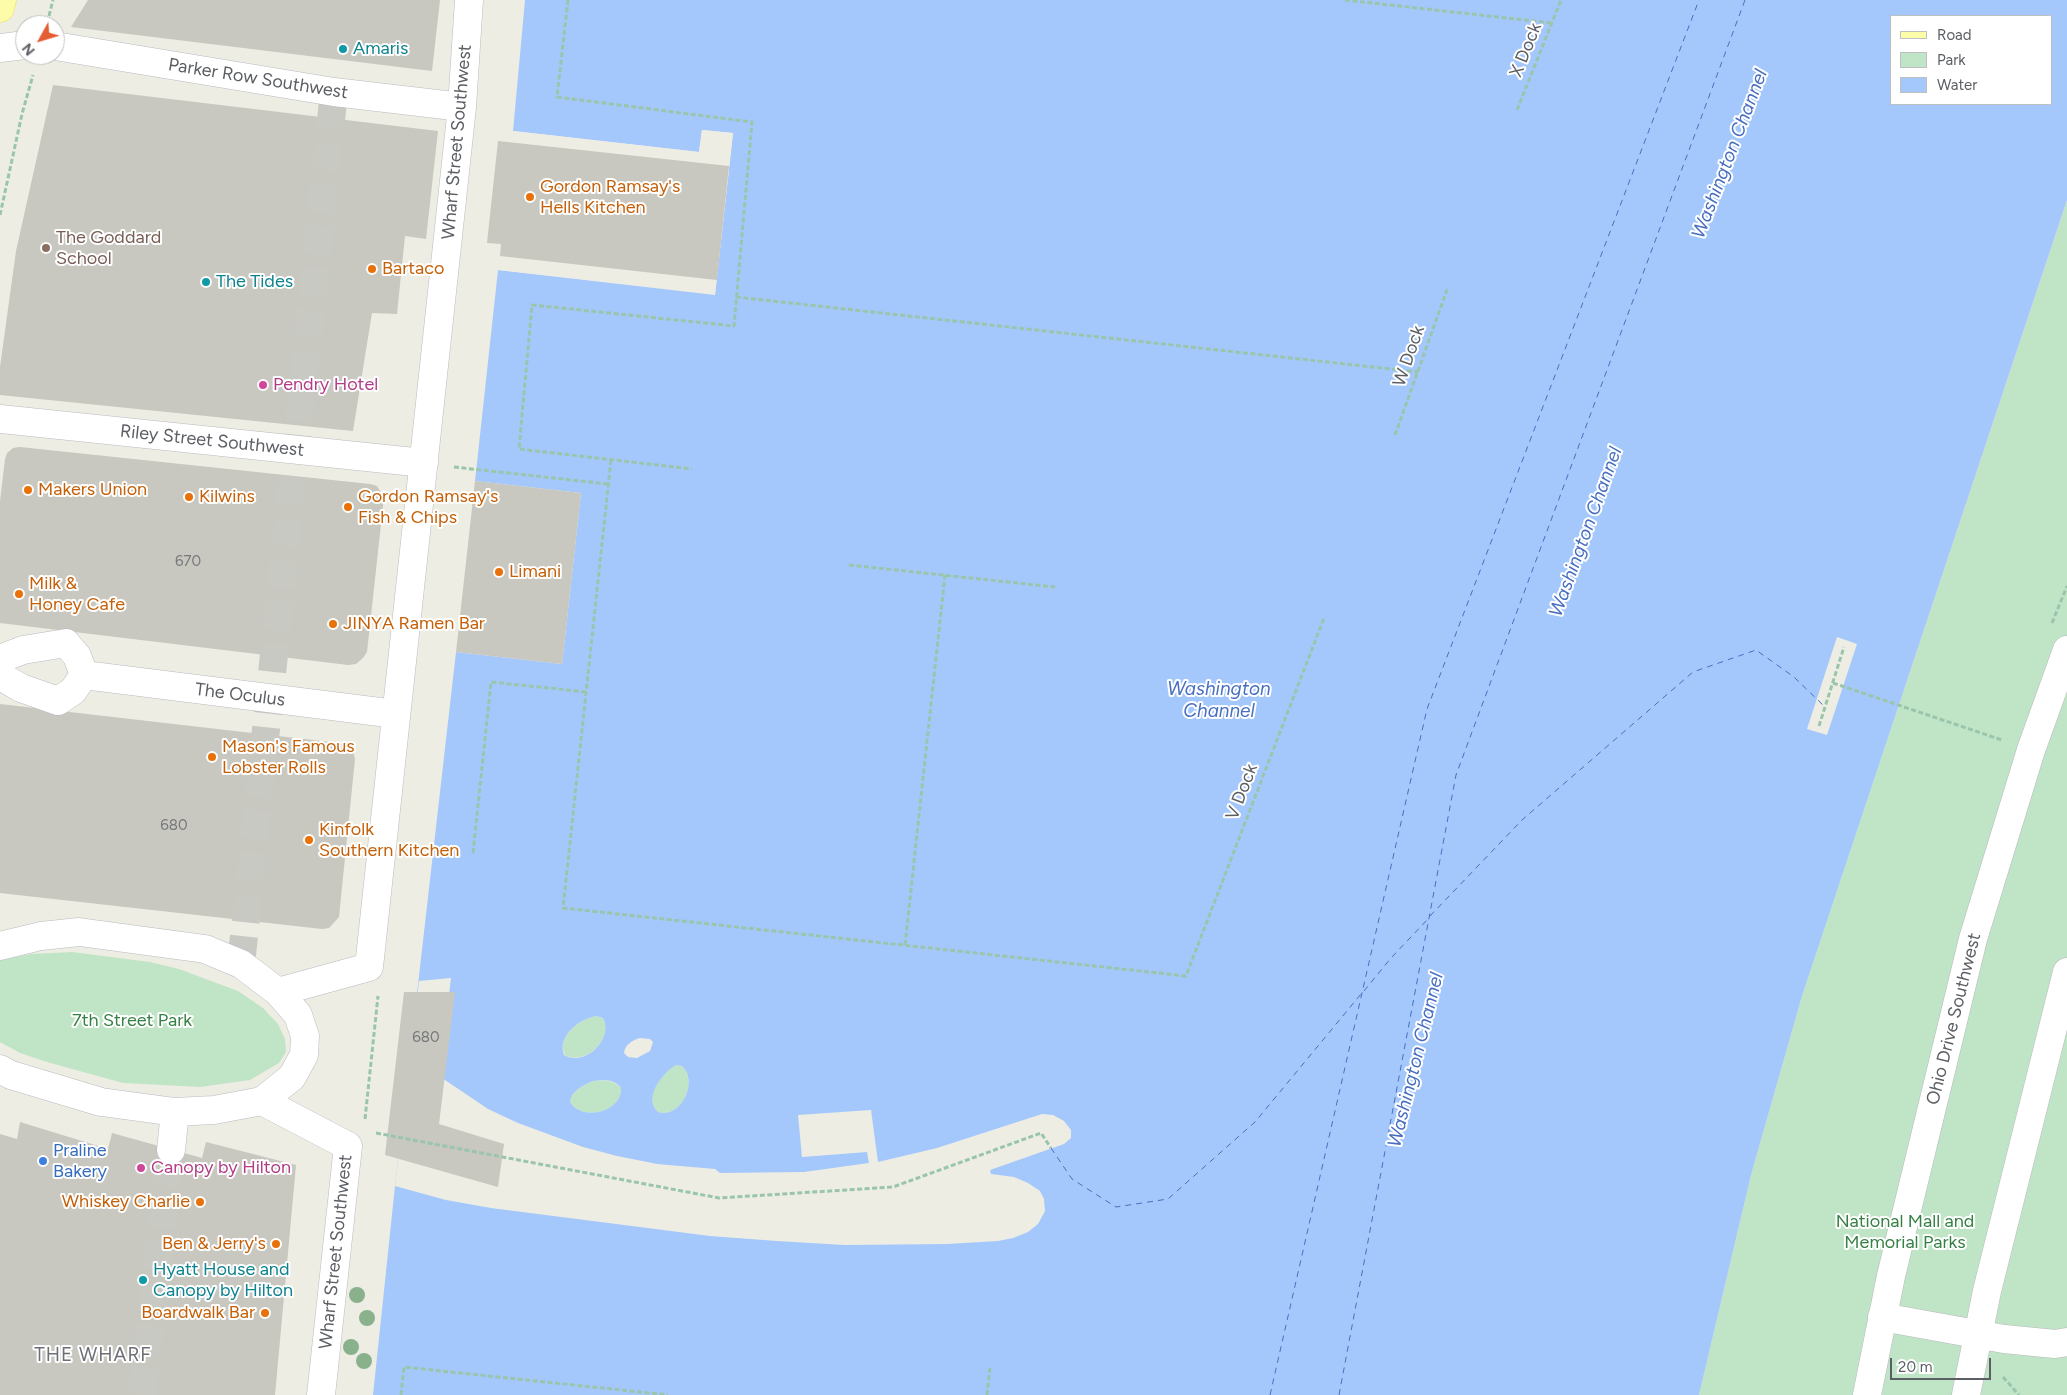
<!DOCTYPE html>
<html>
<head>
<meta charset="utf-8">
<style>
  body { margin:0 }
  #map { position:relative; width:2067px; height:1395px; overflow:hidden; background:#eeede3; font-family:Figtree,sans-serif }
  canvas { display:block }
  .legend { position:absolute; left:1890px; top:15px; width:162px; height:90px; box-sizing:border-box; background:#fff; border:1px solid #bdbfc1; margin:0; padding:6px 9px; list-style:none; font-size:15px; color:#5b5e63 }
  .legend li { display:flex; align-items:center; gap:10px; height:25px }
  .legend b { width:25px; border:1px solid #bdbfc1 }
  .north { position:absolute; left:15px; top:15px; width:50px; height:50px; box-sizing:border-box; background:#fff; border:1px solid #bdbfc1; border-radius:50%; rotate:231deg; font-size:14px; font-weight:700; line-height:20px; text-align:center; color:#5b5e63 }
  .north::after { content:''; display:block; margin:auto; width:18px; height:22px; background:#e45d33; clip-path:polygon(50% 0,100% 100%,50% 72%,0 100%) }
  .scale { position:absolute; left:1890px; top:1358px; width:101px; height:22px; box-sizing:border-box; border:2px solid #5b5e63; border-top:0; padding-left:6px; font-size:15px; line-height:18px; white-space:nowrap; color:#5b5e63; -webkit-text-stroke:4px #fff; paint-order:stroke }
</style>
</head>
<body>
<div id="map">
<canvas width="2067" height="1395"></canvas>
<ul class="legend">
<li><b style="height:6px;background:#fcfca9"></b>Road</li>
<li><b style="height:14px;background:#c0e4c6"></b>Park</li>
<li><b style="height:14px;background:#a5c8fc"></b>Water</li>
</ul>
<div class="north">N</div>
<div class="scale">20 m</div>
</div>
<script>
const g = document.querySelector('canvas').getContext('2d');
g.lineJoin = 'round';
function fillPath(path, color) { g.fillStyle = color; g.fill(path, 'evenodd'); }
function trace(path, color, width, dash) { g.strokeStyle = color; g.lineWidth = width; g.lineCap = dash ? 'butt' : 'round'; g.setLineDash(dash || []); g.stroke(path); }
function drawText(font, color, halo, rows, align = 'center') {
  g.font = font + ' Figtree,sans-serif'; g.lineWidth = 4; g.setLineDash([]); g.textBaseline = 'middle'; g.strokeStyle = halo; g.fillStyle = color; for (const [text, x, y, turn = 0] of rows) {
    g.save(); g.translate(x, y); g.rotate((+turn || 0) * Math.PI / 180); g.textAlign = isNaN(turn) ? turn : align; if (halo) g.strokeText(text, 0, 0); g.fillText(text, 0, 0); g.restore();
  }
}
fillPath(new Path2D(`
  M2067,200v1195h-368l52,-220 51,-179z
  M72,952l78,10 29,7 59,22 25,17 15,16 7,15 1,13 -7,11 -29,17 -50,7 -77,-4 -76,-21 -27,-9 -20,-11v-82l31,-6z
  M596,1016l7,2c11,21 -18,48 -38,37 -9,-19 15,-36 31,-39z
  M676,1065l6,1c17,15 -1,53 -24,46 -15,-14 4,-40 18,-47z
  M593,1081c11,-1 20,-1 28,7 1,24 -39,34 -51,14 2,-12 12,-16 23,-21z`), '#c0e4c6');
fillPath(new Path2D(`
  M525,0h1542v200l-265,796 -51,179 -52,220h-1326l22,-209 61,-534 106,12 19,-171 -106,-12 23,-211 217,24 18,-161 -31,-3 -3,22 -186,-21zM1891,16h160v88h-160zM596,1016l7,2c11,21 -18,49 -39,37 -7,-20 16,-36 32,-39zM640,1038l10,1 3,3 -3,9 -13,7 -9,-1 -4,-4c1,-9 9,-13 16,-15zM676,1065l6,1c17,15 -1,53 -24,46 -15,-14 4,-39 18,-47zM593,1081c11,-1 21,-2 28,7 1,24 -39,34 -51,14 2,-12 12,-16 23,-21z`), '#a5c8fc');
fillPath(new Path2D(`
  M702,130l31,3 -18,162 -217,-25v-3l215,25 17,-157 -26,-3 -2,20 -3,2 -186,-21v-2l186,21z
  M1837,637l20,7 -30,91 -20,-6z
  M451,978l-12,98 49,33 30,14 65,24 34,9 40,8 58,5 5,4 84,-1 65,-9 -2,-11 -65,5 -4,-42 73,-5 7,52 59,-14 105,-34 11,1 11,6 7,9v8l-7,6 -74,26 1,4 23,3 14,6 12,8 4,8 1,12 -7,13 -10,8 -15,6 -15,3 -51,3 -103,1 -67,-4 -67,-5 -219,-28 -45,-8 -51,-14 24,-205z`), '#eeede3');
trace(new Path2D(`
  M1430,916l92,-96 171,-148 63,-22 38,27 31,30
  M1364,991l27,-33 37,-39
  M1051,1148l21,31 44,28 52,-8 87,-77 106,-128
  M1270,1395l157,-686 272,-709
  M1339,1395l117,-620 289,-775`), '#486fbf', 1, [6, 5]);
fillPath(new Path2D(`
  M88,0h352l-8,71 -361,-44z
  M53,85l385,46 -12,108 -21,-3 -8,78 -25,-1 -19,118 -353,-36v-28l16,-116z
  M498,141l231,25 -12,114 -217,-24 1,-12 -14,-1z
  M20,447l350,37 7,2 7,11 -17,155 -4,6 -7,6 -8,1 -348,-42v-122l5,-42 2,-6 6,-5z
  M475,481l106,12 -19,171 -106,-12z
  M0,704l339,39 8,2 6,6 2,8 -16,158 -10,11 -7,1 -322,-36z
  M404,992h51l-16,132 65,20 -6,43 -113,-32z
  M20,1122l88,27 4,-16 90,25 4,-16 90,23 -21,230h-275v-261l17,5z`), '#c8c7c0');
trace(new Path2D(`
  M241,964l93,-872
  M142,1395l29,-245`), '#c9c9c3', 28, [28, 14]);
const minor = new Path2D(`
  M55,46l279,46 128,15
  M0,48l25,-3
  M0,419l424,44
  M0,659l23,-9 43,-7 11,13 7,19 -11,16 -15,10 -37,-13 -21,-12
  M84,675l312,39
  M0,946l41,-10 38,-4 126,17 36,15 37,28 20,23 7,21 -1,19 -12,22 -30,24 -48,9 -39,2 -74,-10 -90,-27 -11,-6
  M278,992l91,-25 93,-860 7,-107
  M262,1101l86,45 -27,249
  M171,1150l4,-38
  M1882,1317l122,22 51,5 12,-2
  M1867,1395l24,-119 82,-337 58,-189 36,-100
  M1966,1395l21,-104 80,-319`);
const major = new Path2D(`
  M0,8l2,-8`);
trace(minor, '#b8babf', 29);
trace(major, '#eddb5d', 29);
trace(new Path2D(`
  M568,0l-11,97 195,25 -18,204 -202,-21 -13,144 173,20
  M1345,0l207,23
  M49,16l4,-16
  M1517,110l44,-110
  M0,215l22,-101 11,-39
  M736,297l682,75
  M1395,435l53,-148
  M611,460l-48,448 623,68 138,-358
  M454,467l154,17
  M849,565l206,22
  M2052,623l15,-37
  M1833,683l169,57
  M1819,726l25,-79
  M473,853l18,-171 95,10
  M905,945l40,-370
  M365,1119l13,-123
  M376,1133l343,65 174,-11 148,-54 10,15
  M2003,1377l16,18
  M401,1395l3,-28 264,28
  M987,1395l3,-28`), '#9ac5ad', 3, [5, 2.5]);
trace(minor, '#fff', 28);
trace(major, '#fcfca9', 28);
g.fillStyle = '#89b18c';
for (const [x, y] of [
  [357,1295],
  [367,1318],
  [351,1347],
  [364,1361]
]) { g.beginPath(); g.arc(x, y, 8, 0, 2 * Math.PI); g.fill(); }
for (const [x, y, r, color] of [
  [343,49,5,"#0f9aa8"],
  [530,197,5,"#e8710a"],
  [46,248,5,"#8d6e63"],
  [372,269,5,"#e8710a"],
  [206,282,5,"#0f9aa8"],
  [263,385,5,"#d1479c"],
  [28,490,5,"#e8710a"],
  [189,497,5,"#e8710a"],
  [348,507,5,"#e8710a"],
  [499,572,5,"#e8710a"],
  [19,594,5,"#e8710a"],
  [333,624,5,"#e8710a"],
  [212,757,5,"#e8710a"],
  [309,840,5,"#e8710a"],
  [43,1161,5,"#3f7fe0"],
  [141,1168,5,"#d1479c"],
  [200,1202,5,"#e8710a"],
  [276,1244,5,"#e8710a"],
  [143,1280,5,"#0f9aa8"],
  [265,1313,5,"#e8710a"]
]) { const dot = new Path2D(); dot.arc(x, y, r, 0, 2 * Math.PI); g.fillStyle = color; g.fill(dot); trace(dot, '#fff', 2); }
drawText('15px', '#76787a', null, [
  ["670",188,562],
  ["680",174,826],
  ["680",426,1038]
]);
drawText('18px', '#0d838f', '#fff', [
  ["Amaris",353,49],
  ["The Tides",216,282],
  ["Hyatt House and",153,1270],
  ["Canopy by Hilton",153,1291]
], 'left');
drawText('18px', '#5b5e63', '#fff', [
  ["X Dock",1526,50,-68],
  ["Parker Row Southwest",258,79,9],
  ["Wharf Street Southwest",457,142,-85],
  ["W Dock",1409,356,-71],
  ["Riley Street Southwest",212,441,6],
  ["The Oculus",240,695,7],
  ["V Dock",1242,792,-69],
  ["Ohio Drive Southwest",1954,1019,-76],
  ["Wharf Street Southwest",336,1252,-84]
]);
drawText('18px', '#c56008', '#fff', [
  ["Gordon Ramsay's",540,187],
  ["Hells Kitchen",540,208],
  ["Bartaco",382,269],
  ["Makers Union",38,490],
  ["Kilwins",199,497],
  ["Gordon Ramsay's",358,497],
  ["Fish & Chips",358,518],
  ["Limani",509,572],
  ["Milk &",29,584],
  ["Honey Cafe",29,605],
  ["JINYA Ramen Bar",343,624],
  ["Mason's Famous",222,747],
  ["Lobster Rolls",222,768],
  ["Kinfolk",319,830],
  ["Southern Kitchen",319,851],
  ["Whiskey Charlie",190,1202,"right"],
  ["Ben & Jerry's",266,1244,"right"],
  ["Boardwalk Bar",255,1313,"right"]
], 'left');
drawText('18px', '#785e54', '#fff', [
  ["The Goddard",56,238],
  ["School",56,259]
], 'left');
drawText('18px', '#b23c85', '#fff', [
  ["Pendry Hotel",273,385],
  ["Canopy by Hilton",151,1168]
], 'left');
drawText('18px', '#368045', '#fff', [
  ["7th Street Park",132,1021],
  ["National Mall and",1905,1222],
  ["Memorial Parks",1905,1243]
]);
drawText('18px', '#366cbe', '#fff', [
  ["Praline",53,1151],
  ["Bakery",53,1172]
], 'left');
drawText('italic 19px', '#486fbf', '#fff', [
  ["Washington Channel",1730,154,-69],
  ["Washington Channel",1586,532,-70],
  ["Washington",1219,689],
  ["Channel",1219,711],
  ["Washington Channel",1416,1060,-76]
]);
g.letterSpacing = '1px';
drawText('19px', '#6c6f75', '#fff', [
  ["THE WHARF",93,1355]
]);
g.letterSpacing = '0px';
</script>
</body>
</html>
